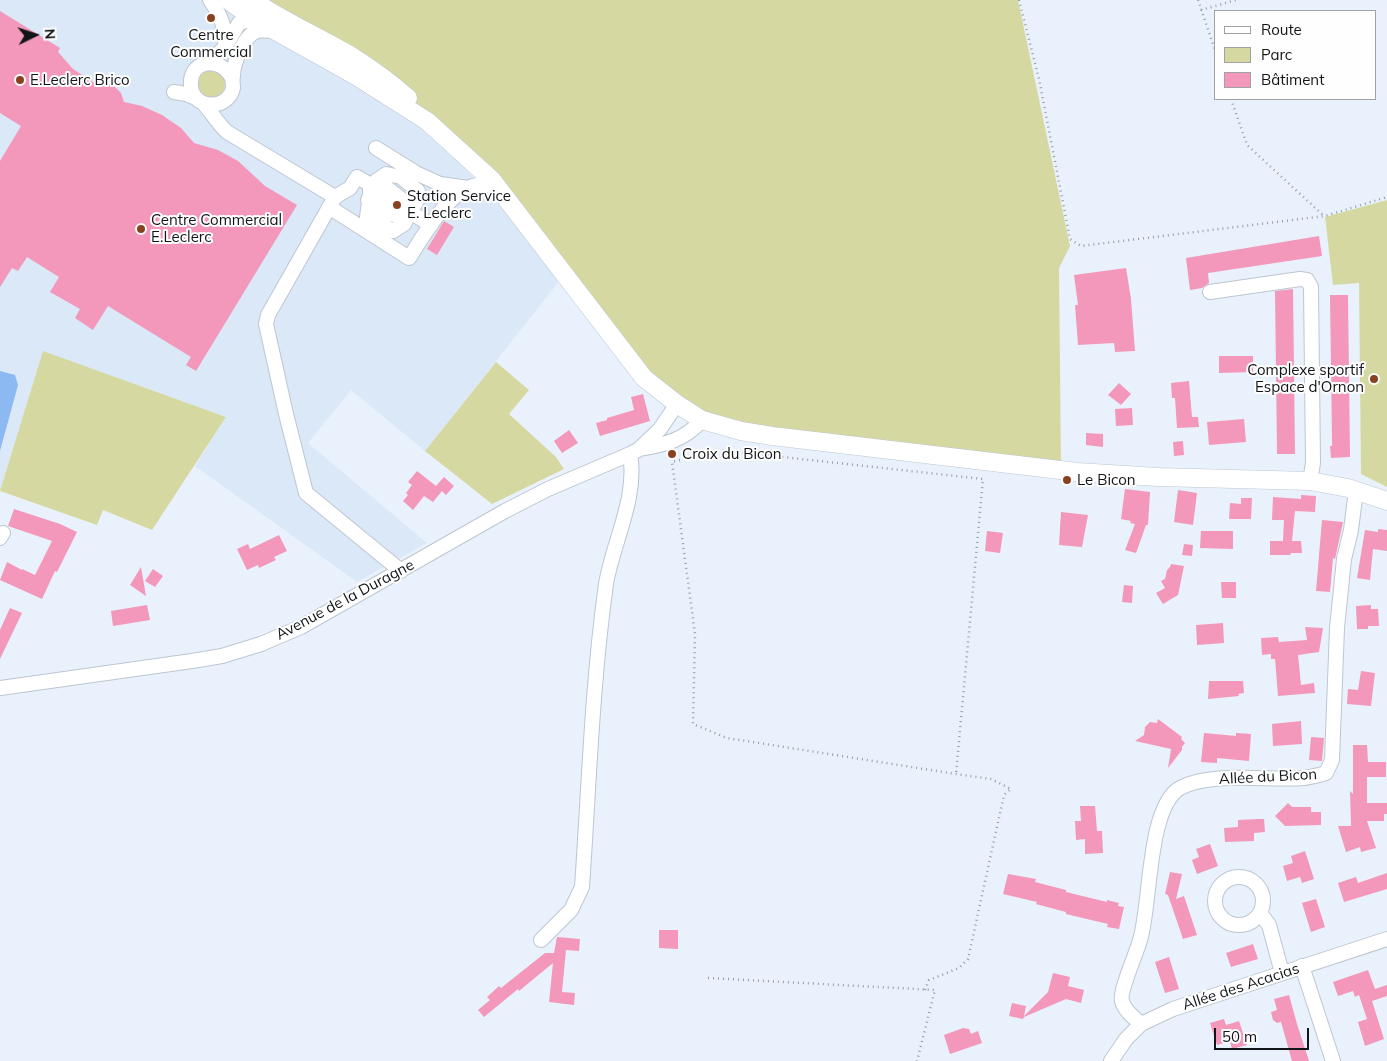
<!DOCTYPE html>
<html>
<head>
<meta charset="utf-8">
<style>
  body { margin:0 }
  #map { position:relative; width:1387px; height:1061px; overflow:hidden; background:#e9f2fc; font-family:Mulish,sans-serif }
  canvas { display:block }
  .legend { position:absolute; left:1214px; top:10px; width:162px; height:90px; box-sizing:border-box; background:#fefefe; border:1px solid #a0a1a2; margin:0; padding:6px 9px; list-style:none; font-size:15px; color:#121518 }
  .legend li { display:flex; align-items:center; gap:10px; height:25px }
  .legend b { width:25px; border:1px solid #a0a1a2 }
  .north { position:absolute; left:10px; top:10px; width:50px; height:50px; -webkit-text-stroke:4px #fefefe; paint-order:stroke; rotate:86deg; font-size:14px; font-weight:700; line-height:20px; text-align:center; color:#121518 }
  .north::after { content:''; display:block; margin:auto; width:18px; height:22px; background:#121518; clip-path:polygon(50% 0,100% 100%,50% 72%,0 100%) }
  .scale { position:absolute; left:1214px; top:1028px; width:95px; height:22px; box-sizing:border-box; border:2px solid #121518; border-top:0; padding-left:6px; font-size:15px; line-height:18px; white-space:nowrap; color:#121518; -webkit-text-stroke:4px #fefefe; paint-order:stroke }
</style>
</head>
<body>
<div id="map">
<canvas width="1387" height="1061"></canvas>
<ul class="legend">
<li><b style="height:6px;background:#fff"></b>Route</li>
<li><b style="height:14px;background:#d5d9a1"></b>Parc</li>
<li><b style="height:14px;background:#f397bb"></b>Bâtiment</li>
</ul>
<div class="north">N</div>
<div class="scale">50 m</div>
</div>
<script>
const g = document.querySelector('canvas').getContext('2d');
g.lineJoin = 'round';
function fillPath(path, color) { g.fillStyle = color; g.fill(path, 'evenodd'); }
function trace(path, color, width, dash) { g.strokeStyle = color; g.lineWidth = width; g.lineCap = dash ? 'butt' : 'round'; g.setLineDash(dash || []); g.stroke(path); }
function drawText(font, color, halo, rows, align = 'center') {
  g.font = font + ' Mulish,sans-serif'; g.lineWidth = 4; g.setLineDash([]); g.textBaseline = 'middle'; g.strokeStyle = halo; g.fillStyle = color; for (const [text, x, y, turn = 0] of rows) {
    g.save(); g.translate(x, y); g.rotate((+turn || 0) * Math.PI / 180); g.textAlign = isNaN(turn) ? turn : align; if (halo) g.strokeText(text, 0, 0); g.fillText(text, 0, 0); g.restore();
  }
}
fillPath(new Path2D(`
  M0,0h215l212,129 92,96 41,55 -135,171 -74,-61 -43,53 119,100 -70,39 -162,-116 31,-49 -183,-65 -43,139z`), '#dae8f8');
fillPath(new Path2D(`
  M228,0h790l52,246 -11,22 2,202 -345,-46 -72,-46 -152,-198 -65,-59z
  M197 84a14 14 0 1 1 28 0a14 14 0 1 1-28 0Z
  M1387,200v287l-26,-13 -2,-191 -26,2 -8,-68z
  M43,351l183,66 -74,113 -49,-20 -6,15 -97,-34z
  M496,362l33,28 -20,24 47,43 8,12 -72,35 -67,-53z`), '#d5d9a1');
fillPath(new Path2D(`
  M0,371l15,4 3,10 -18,66z`), '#8cb9f2');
fillPath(new Path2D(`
  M0,11l60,37 -2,4 15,17 20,13 9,-1 10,3 9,9 3,9 18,4 20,9 19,13 13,15 24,7 20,11 27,25 32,19 -101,166 -10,-6 5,-8 -83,-51 -15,24 -18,-12 5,-9 -30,-17 9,-15 -32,-20 -9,14 -6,-3 -12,19v-126l21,-35 -21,-13z
  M444,221l10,6 -17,28 -10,-6z
  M1319,236l3,20 -114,17 1,10 -7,5 -12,2 -4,-32z
  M1126,268l5,31 4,52 -20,1 -1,-9 -36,2 -3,-40h3l-4,-30z
  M1293,289l2,165h-18l-2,-163z
  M1330,295h18l2,162 -19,1 -1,-12h2v-5z
  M1219,356h34v16l-34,1z
  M1189,381l3,36h6l1,10 -22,1 -2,-30h-3l-1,-15z
  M1119,383l12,11 -10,11 -13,-10z
  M643,394l7,27 -50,15 -4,-13 11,-3v-2l27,-8 -3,-13z
  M1132,408l1,17 -17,1 -1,-17z
  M1244,419l2,23 -37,3 -2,-23z
  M569,430l9,13 -16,10 -8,-12z
  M1086,433l17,1v13l-17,-2z
  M1183,441l1,14 -10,1 -1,-14z
  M417,471l19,15 8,-9 10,9 -8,9 -4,-4 -9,11 -9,-6 -11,14 -10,-9 5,-6 -2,-2 6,-8 -4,-3z
  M1125,489l25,3 -2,33h-2l-10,28 -11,-3 10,-26 -5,-1 1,-2 -10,-2z
  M1178,490l19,3 -4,32 -19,-3z
  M1301,495l15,1 -1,16 -20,-1 -3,30h9l1,12h-11l-1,2h-20v-14h13l1,-21h-12l1,-23 28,2z
  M1241,498h11l-1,21h-22l1,-16 11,1z
  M14,509l46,15 17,8 -20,40 -2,-1 -13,28 -42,-19 7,-18 15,8v-1l13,6 17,-34 -44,-15z
  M1061,512l27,3 -6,32 -23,-2z
  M1322,520l21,2 -8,37 -2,-1 -3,34 -14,-1z
  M1378,529l9,1v21l-14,-2 -3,31 -13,-2 8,-48 13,2z
  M987,531l16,2 -3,20 -15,-2z
  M1201,531h32v18l-33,-1z
  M279,535l8,16 -13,6 2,3 -17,8 -1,-3 -11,5 -10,-21 11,-5 2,5z
  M1184,544l9,1 -1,11 -10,-1z
  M1171,564l13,2 -6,29 -15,9 -7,-11 9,-5 -4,-7 4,-2 2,-9 3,-3z
  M141,567l5,29 -16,-11z
  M153,569l10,7 -8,11 -10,-6z
  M1221,582h15v16h-14z
  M1124,585l9,1 -1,17 -10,-1z
  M147,605l3,15 -37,6 -2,-15z
  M1371,605v4h7l1,17h-11v3h-11l-1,-23z
  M10,608l12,5 -22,46v-29z
  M1223,623l1,20 -27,2 -1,-20z
  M1305,627l18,1 -4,24 -21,3 3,30 13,-2 1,10 -37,3 -3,-37h-4v-5l-9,1 -1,-17 17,-1 1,5 28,-2z
  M1361,671l14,2 -4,33 -24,-2 1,-15 10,1z
  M1209,681h34l1,12 -6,1 1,2 -31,3z
  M1158,719l24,18 -1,2 4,4 -3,4v3l-14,18 3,-19 -36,-8 9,-6 1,-8 5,-5 7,1z
  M1301,721l1,23 -29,2 -1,-22z
  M1204,733l32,3v-3l15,1 -2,27 -32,-3v5l-16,-1z
  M1311,737l13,1 -2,23 -13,-1z
  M1353,745h14l1,17h18v15h-19v26h20v11h-3v7h-17l9,27 -15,4 -1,-5 -14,5 -8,-26h13l-1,-35 3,3z
  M1288,803l4,4h19v5h10v13l-36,1 -10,-10z
  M1080,806h15l2,25h5l1,22 -18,1v-15l-9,1 -1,-19h6z
  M1258,819h6l1,13 -11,1v8l-29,1 -1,-14 14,-1v-7z
  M1210,844l8,22 -21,8 -5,-14 7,-3 -3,-8z
  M1305,851l9,28 -12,4 -2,-6 -13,4 -4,-15 10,-3 -2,-7z
  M1170,872l12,2 -6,25 8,-3 13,39 -14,4 -15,-44 -3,-1z
  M1387,873v16l-43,13 -6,-19 18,-6 2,6z
  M1008,874l28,5 -1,3 31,8v2l41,10v-2l12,3 -1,3 6,1 -5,22 -12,-2 1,-3 -42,-10v-2l-30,-8 1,-2 -34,-8z
  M1316,899l9,28 -14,5 -9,-29z
  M659,930h19v19l-19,-1z
  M557,937l23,2 -1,12 -13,-1 -4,42 13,1 -1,12 -25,-3 4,-39 -34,28 -1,-2 -34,28 -6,-7 12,-10 -3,-3 12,-11 2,2 44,-35h9z
  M1253,944l5,15 -27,8 -5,-14z
  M1169,957l10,32 -14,4 -10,-31z
  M1368,970l7,19 12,-4v11l-15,5 12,38 -19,7 -7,-24 9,-3 -8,-24 -4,2 -2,-6 -15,5 -5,-14z
  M1053,973l17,4 -2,9 16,4 -3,13 -15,-4 -42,18 -1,2 -14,-3 3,-13 14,3 -2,10 24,-24z
  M1289,995l8,29 12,37h-17l-11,-39 -4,1 -4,-3 -2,-8 6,-2 -3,-11z
  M1224,1019l2,6 13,-4 8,24 -15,4 -2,-8 -13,4 -7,-22z
  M963,1028l6,1 2,5 7,-3 4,12 -32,11 -6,-19z`), '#f397bb');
const minor = new Path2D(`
  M210,0c11,15 16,28 15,47
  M209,63l16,-16 14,-24 15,-4
  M232,78c-12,-23 -43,-18 -41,7 1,25 37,26 42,3 0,-4 -1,-8 0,-12 0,-12 11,-41 24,-45 5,-1 11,0 16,0
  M174,92l12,2 10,4
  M204,104c8,9 14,20 23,28l108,65 -67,118 -2,9 20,90 20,79 95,78
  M376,148l40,25 24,11 28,4
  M377,180l23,18 10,14
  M371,185l-4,32 26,14 11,-7 6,-12
  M370,190l25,16 15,6
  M335,197l15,-9 7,-11 14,8 15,-11 15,3 17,14 -1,10 -7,11 21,13
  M368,200c13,13 21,15 39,17
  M329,207l80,51c16,-24 45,-79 79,-73 4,1 8,3 11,4
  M1210,292l90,-13 7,1 4,7 2,176 -3,18
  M639,449c25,-4 46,-9 63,-29
  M0,538l3,-5
  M0,688l192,-27 30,-5 39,-12 40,-17 204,-116 43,-22 82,-35 8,-4 22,-21 17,-25
  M1215 901a24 24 0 1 1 48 0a24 24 0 1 1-48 0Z
  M1260,913l9,12 13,48
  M541,940l30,-30 11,-23c7,-101 10,-203 24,-303 7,-42 32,-87 24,-130
  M1302,966l31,95
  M1141,1024c-7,-6 -17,-14 -19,-23 -3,-9 15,-49 18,-61 11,-34 7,-133 40,-152 31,-17 88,-7 124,-10 7,-1 15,-3 22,-5l6,-13 5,-132 7,-69 7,-29 5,-40
  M1111,1061l15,-22 15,-15 32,-15 214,-70`);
const major = new Path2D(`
  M228,0l26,19 102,57 71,45 65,59 152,198 33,26 25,16 39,11 31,5 305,36 81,5 152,4 38,7 39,13
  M252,0c32,22 67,37 101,57 19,12 38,26 55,41`);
trace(minor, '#bdc6d0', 16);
trace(major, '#bdc6d0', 19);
trace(new Path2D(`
  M1019,0l20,79 31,160 11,7 244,-30 62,-19
  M1198,0l18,53
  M1201,10l35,-10
  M1231,99l16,46 77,71
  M708,978l227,12 -18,71
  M925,990l4,-10 30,-12 9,-9 36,-164 7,-6 -20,-10 -35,-5 -229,-36 -34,-14 2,-90 -23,-172 47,-12 264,29 -27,295`), '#969da4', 2.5, [1, 4]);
trace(minor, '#fff', 14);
trace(major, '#fff', 18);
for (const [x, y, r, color] of [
  [211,18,5,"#89421f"],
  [20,80,5,"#89421f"],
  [397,205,5,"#89421f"],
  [141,229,5,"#89421f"],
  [1374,379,5,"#89421f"],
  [672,454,5,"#89421f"],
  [1067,480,5,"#89421f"]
]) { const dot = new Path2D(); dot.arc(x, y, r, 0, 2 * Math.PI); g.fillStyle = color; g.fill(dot); trace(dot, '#fefefe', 2); }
drawText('15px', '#121518', '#fefefe', [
  ["Centre",211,35,"center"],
  ["Commercial",211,52,"center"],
  ["E.Leclerc Brico",30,80],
  ["Station Service",407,196],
  ["E. Leclerc",407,213],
  ["Centre Commercial",151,220],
  ["E.Leclerc",151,237],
  ["Complexe sportif",1364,370,"right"],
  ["Espace d'Ornon",1364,387,"right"],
  ["Croix du Bicon",682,454],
  ["Le Bicon",1077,480]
], 'left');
drawText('15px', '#121518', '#fefefe', [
  ["Avenue de la Duragne",345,600,-28],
  ["Allée du Bicon",1268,777,-3],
  ["Allée des Acacias",1241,987,-18]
]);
</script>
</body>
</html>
